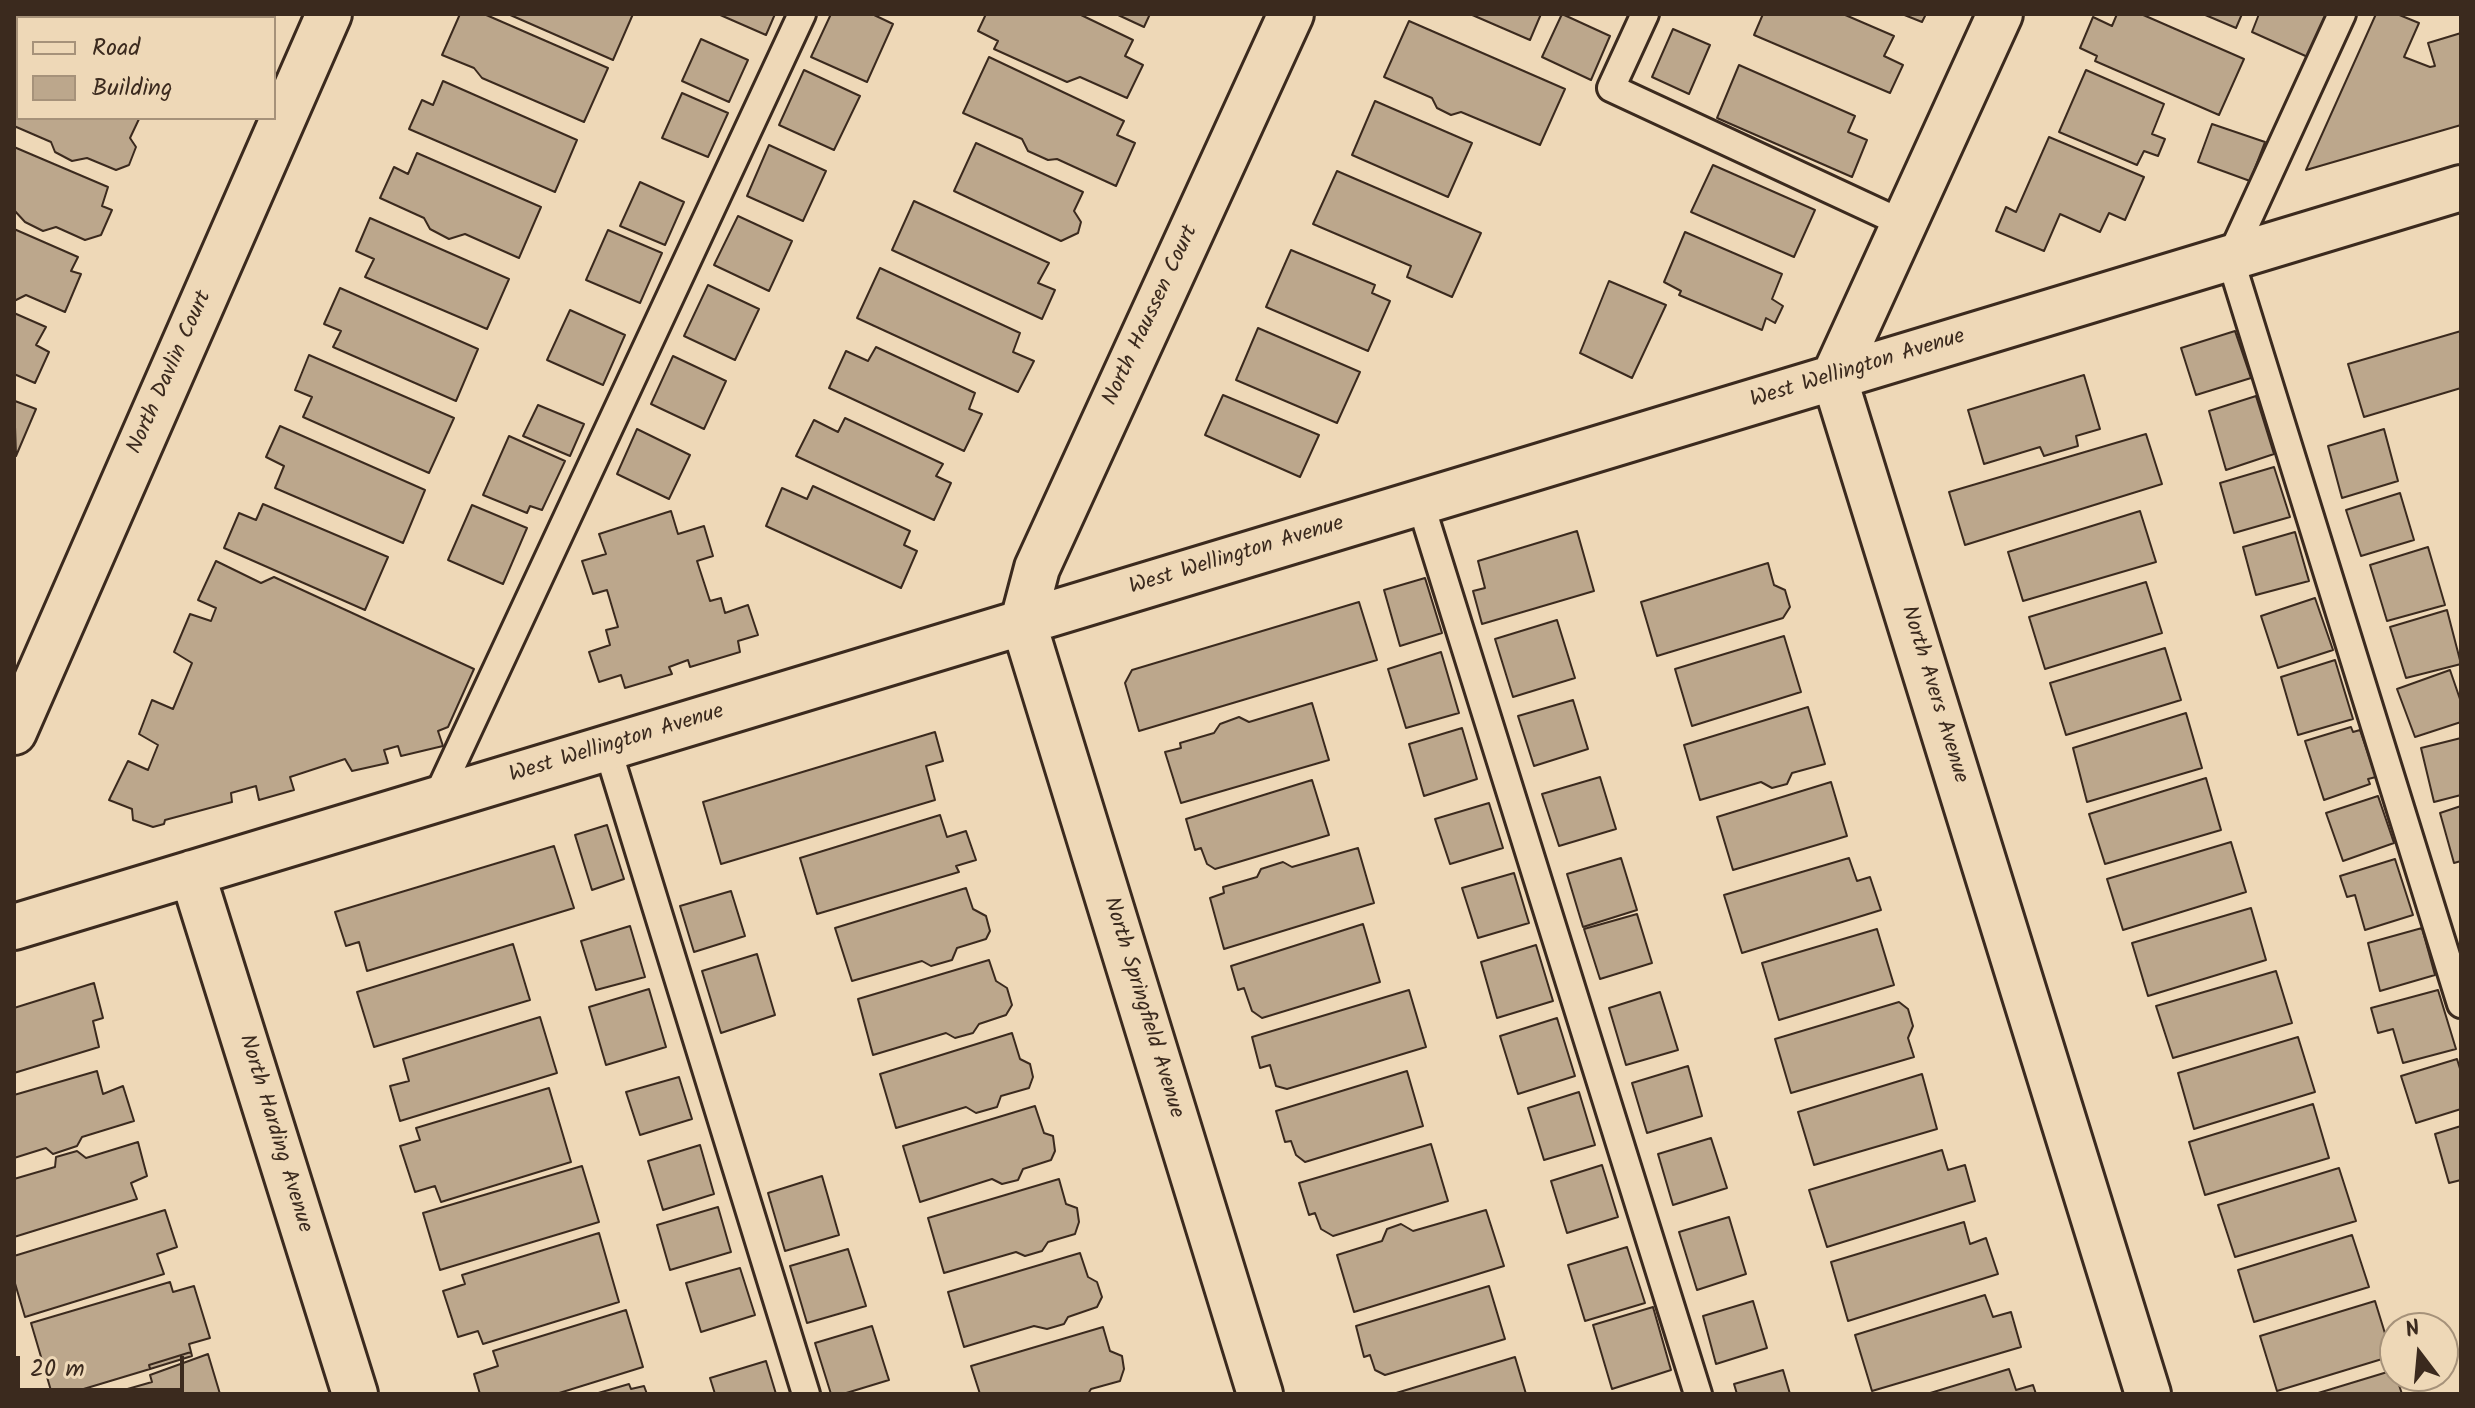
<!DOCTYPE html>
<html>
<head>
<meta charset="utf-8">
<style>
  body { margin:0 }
  #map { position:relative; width:2475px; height:1408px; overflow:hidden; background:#eed8b7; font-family:Kalam,sans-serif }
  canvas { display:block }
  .frame { position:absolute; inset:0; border:16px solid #3b2a1e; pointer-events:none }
  .legend { position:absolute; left:16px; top:16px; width:260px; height:104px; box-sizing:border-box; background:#eed8b7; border:2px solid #a6927a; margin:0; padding:10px 14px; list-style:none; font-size:24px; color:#3b2a1e }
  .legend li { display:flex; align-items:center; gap:16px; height:40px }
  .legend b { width:40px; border:2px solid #a6927a }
  .north { position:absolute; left:2379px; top:1312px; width:80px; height:80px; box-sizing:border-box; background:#eed8b7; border:2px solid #a6927a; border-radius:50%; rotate:344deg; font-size:22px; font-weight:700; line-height:32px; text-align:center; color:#3b2a1e }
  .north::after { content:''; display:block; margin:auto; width:28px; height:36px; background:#3b2a1e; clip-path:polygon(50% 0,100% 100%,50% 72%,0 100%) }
  .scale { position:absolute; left:16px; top:1356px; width:168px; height:36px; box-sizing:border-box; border:4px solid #3b2a1e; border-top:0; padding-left:10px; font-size:24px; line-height:28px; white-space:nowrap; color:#3b2a1e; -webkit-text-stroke:6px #eed8b7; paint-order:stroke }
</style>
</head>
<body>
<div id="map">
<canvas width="2475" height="1408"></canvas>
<div class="frame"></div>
<ul class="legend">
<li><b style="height:10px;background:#eed8b7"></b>Road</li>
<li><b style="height:22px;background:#bca78c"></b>Building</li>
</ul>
<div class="north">N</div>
<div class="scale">20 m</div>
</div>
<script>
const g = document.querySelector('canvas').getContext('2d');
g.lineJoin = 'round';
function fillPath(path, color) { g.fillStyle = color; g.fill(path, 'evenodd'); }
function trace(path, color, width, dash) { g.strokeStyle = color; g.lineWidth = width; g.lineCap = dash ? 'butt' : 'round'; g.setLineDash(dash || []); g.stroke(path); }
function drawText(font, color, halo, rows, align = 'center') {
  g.font = font + ' Kalam,sans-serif'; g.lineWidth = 7; g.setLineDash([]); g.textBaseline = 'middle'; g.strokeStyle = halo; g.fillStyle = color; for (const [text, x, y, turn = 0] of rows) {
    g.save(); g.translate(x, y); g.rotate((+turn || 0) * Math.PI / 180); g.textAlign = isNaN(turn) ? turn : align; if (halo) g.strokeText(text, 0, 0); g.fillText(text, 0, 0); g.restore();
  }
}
const building = new Path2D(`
  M44,14h48l9,4h-59z
  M131,14h57l-2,4h-46z
  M460,14h24l124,54 -24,54 -102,-44 -8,-10 -32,-13z
  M508,14h125l-20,46z
  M718,14h57l-9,21z
  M831,14h41l21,10 -26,58 -56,-25z
  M986,14h93l54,26 -8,16 18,9 -16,33 -47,-21 -13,5 -73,-33 4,-8 -20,-10z
  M1116,14h34l-6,13z
  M1470,14h71l-11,26z
  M1562,14l48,22 -19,44 -49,-23z
  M1763,14h80l51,22 -10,20 19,9 -13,28 -136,-58z
  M1902,14h24l-4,8z
  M2117,14h24l103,45 -25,56 -124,-54 2,-5 -17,-8 13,-31 19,9z
  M2203,14h39l-6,14z
  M2259,14h71l-20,44 -58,-26z
  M2376,14h21l22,9 -15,34 26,10 5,-1 -7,-23 33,-10v92l-155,45z
  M1409,21l156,68 -25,56 -79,-33 -10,3 -14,-7 -5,-10 -48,-21z
  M1673,29l37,16 -21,49 -37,-17z
  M701,39l47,21 -19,42 -47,-21z
  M989,57l135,64 -7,14 18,8 -19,43 -59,-27 -9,1 -20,-9 -6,-12 -59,-26z
  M14,64l4,2v52l121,1 -9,19 6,9 -7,18 -13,5 -29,-12 -15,3 -17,-9 -4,-10 -37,-16z
  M1739,65l116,51 -7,16 19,8 -15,37 -135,-59z
  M804,70l56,26 -26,54 -55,-25z
  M2086,70l78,34 -12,30 13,5 -7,17 -14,-5 -7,14 -78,-33z
  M443,81l134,59 -22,52 -146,-63 13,-29 11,5z
  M682,93l46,20 -20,44 -46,-19z
  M1375,101l97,42 -24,54 -96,-42z
  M2212,124l53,18 -15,39 -52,-19z
  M2049,137l95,40 -19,43 -16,-7 -9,19 -40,-18 -16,37 -48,-20 10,-24 10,5z
  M976,143l107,49 -9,19 7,11 -3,11 -17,8 -107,-50z
  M769,145l57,26 -23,50 -56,-25z
  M14,147l94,40 -6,19 10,4 -11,25 -16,5 -29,-13 -13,4 -18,-9 -11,-12z
  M417,153l124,54 -22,51 -54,-24 -16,5 -19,-10 -6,-11 -44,-20 14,-31 14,7z
  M1713,165l102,45 -21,47 -103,-45z
  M1337,171l144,62 -29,64 -45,-20 4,-11 -98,-42z
  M640,182l44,20 -19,43 -45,-19z
  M914,201l135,62 -11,20 17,7 -13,29 -150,-69z
  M738,216l54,25 -23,50 -55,-26z
  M370,218l139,61 -22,50 -122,-52 9,-18 -18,-8z
  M14,229l64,28 -7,14 10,3 -16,38 -39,-17 -12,6z
  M608,230l54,23 -22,50 -54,-23z
  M1685,232l97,42 -10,25 11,7 -8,17 -9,-5 -4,12 -83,-35 2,-4 -17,-9z
  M1291,250l84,35 -3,8 18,8 -22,50 -102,-44z
  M880,268l140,65 -7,19 21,9 -16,31 -161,-74z
  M1609,281l57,24 -34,73 -52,-25z
  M708,285l51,24 -24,51 -51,-24z
  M340,288l138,61 -22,52 -123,-54 8,-16 -17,-7z
  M570,310l55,25 -22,50 -56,-25z
  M14,313l32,14 -10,18 13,7 -14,31 -21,-9z
  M1258,328l102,44 -23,51 -101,-43z
  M2235,331l16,47 -55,17 -15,-47z
  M2461,331v57l-97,29 -16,-53z
  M876,347l99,46 -6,16 13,5 -18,37 -135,-63 17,-37 22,10z
  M309,355l145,63 -25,55 -126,-56 9,-20 -17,-7z
  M673,356l53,25 -22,48 -53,-25z
  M2084,375l16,54 -24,7 2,10 -34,10 -4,-9 -56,17 -16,-54z
  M1223,395l96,40 -19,42 -95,-42z
  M2256,396l18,58 -48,16 -17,-59z
  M14,397l1,4 21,8 -20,47z
  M538,405l46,19 -14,32 -47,-20z
  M845,418l98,46 -7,12 15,7 -17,37 -138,-64 18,-36 24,12z
  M280,426l145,64 -22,53 -128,-55 9,-22 -18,-9z
  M637,429l53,26 -21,44 -52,-25z
  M2384,429l14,52 -56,17 -14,-52z
  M2146,434l16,50 -197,61 -16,-53z
  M509,436l56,25 -23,49 -12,-4 -3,7 -44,-18z
  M2274,467l16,50 -56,16 -14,-50z
  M813,486l97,45 -6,14 13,6 -16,37 -135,-62 16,-38 25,11z
  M2400,493l14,47 -53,16 -15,-46z
  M263,504l125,53 -23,53 -141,-62 15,-35 17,7z
  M472,505l55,23 -24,56 -55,-24z
  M671,511l7,23 26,-8 9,30 -16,5 13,40 11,-3 4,15 23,-8 10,30 -20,6 2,11 -50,15 -2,-7 -19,7 3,7 -47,14 -4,-13 -22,7 -10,-30 21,-7 -4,-15 12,-3 -11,-37 -14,4 -11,-33 24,-7 -7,-20z
  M2140,511l16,51 -133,39 -15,-49z
  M1577,531l17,60 -112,33 -9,-33 12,-3 -7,-27z
  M2295,532l14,49 -53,14 -13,-48z
  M2428,547l17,58 -58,16 -17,-56z
  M216,561l45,22 13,-6 200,92 -26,58 -10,4 5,15 -42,10 -3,-10 -14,4 4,13 -36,8 -7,-12 -55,18 4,13 -35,10 -3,-14 -25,7 1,9 -67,18 -1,4 -11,3 -20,-7 -1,-11 -23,-9 19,-39 20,9 10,-25 -19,-11 13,-34 21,9 19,-46 -18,-11 16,-38 21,7 5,-13 -18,-8z
  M1768,563l6,22 11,5 5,17 -7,11 -126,38 -16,-54z
  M1425,578l17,55 -42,13 -16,-56z
  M2146,582l16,51 -117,36 -16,-52z
  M2315,598l18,52 -55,18 -17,-52z
  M1359,602l18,58 -238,71 -14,-48 7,-13z
  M2447,610l14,54 -55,14 -16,-51z
  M1557,620l18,58 -62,19 -18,-58z
  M1784,636l17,56 -109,34 -17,-57z
  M2165,648l16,52 -115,35 -16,-52z
  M1441,652l18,61 -53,15 -18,-59z
  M2335,660l18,59 -55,16 -17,-58z
  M2450,670l11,32v20l-46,15 -18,-48z
  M1573,700l15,49 -54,17 -16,-50z
  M1312,703l17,57 -148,43 -16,-51 16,-4 -1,-5 34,-10 6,-9 19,-7 10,5z
  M1808,707l17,57 -33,9 -5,11 -15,4 -11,-6 -61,18 -16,-55z
  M2186,713l16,55 -115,34 -14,-54z
  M2351,727l2,5 7,-2 16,47 -8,2 2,5 -46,16 -19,-59z
  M1462,728l15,51 -53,17 -15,-52z
  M935,732l8,29 -17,5 9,34 -214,64 -18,-62z
  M2461,738v57l-27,7 -13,-54z
  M1600,777l16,52 -57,17 -17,-52z
  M2206,778l15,52 -116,34 -16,-50z
  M1312,780l17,55 -114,34 -8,-5 -6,-16 -6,2 -9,-31z
  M1831,782l16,54 -114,34 -16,-53z
  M2378,796l16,47 -51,18 -17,-48z
  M1489,803l14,45 -53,16 -15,-45z
  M2461,806v55l-7,2 -14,-50z
  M940,815l7,22 19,-6 10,29 -20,6 3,6 -142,42 -17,-56z
  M607,825l17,54 -32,11 -17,-55z
  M2231,842l15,50 -123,38 -16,-51z
  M554,846l20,62 -207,63 -8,-29 -13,4 -11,-34z
  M1358,848l16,55 -150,46 -14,-51 14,-5 -1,-6 34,-10 4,-8 22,-7 9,5z
  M1621,858l16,52 -54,17 -16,-53z
  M1849,858l8,23 13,-4 11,33 -139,43 -18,-58z
  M2395,859l18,56 -48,15 -10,-35 -8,2 -7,-21z
  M1514,873l15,50 -51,15 -16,-50z
  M966,888l7,21 13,7 4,15 -4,8 -29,9 -5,12 -21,6 -9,-5 -70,20 -17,-53z
  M731,891l14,45 -51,16 -14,-46z
  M2251,908l15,52 -118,36 -16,-53z
  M1637,914l15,49 -52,16 -16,-50z
  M1363,924l17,58 -118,36 -10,-7 -8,-23 -6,2 -7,-24z
  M630,926l15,51 -49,13 -15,-49z
  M2422,928l13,47 -55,16 -12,-48z
  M1877,929l17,56 -115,35 -17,-57z
  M513,944l17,56 -156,47 -17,-55z
  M1536,945l17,56 -56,17 -16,-56z
  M757,954l18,61 -54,18 -19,-62z
  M989,960l7,21 11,7 5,17 -6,10 -27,9 -6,9 -18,5 -9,-5 -73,22 -15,-56z
  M2276,971l16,52 -119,35 -17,-52z
  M94,983l9,35 -10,3 6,26 -85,26v-65z
  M649,989l17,58 -60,18 -17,-58z
  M1409,990l17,57 -139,42 -11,-3 -6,-21 -10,3 -8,-31z
  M2438,990l18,59 -53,14 -10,-34 -15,4 -7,-25z
  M1660,992l18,58 -52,15 -17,-57z
  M1899,1002l9,7 5,17 -5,12 6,19 -123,36 -16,-54z
  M540,1017l17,56 -157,48 -10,-35 19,-5 -6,-22z
  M1557,1018l18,58 -57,18 -18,-58z
  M1012,1033l8,26 10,5 3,13 -4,11 -28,8 -4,11 -21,6 -10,-6 -70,21 -16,-54z
  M2298,1037l17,55 -121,37 -16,-56z
  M2457,1059l4,13v37l-45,14 -15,-47z
  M1688,1066l14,50 -55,17 -15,-50z
  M97,1071l6,23 20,-8 11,35 -52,16 -5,9 -24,8 -7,-6 -32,10v-63z
  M1407,1071l16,55 -118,36 -9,-7 -5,-14 -6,1 -9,-31z
  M1922,1074l15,55 -123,36 -16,-53z
  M679,1077l13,42 -52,16 -14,-43z
  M549,1088l22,74 -130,40 -6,-16 -20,6 -15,-46 20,-6 -4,-12z
  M1579,1092l16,53 -51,15 -16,-52z
  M2313,1104l16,54 -124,37 -16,-53z
  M1035,1106l9,27 9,3 2,15 -4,9 -28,9 -5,11 -16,4 -10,-5 -72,23 -17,-56z
  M2461,1126v54l-12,3 -14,-49z
  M1711,1138l16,50 -54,17 -15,-51z
  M138,1142l9,34 -16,7 6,16 -123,38v-58l41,-12 1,-10 21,-6 9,7z
  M1431,1144l17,57 -115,35 -12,-7 -6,-16 -6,2 -10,-32z
  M700,1145l14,49 -51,16 -15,-49z
  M1942,1150l6,20 17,-5 10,36 -148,46 -18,-57z
  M1602,1165l16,52 -51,16 -16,-52z
  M582,1166l17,56 -159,48 -17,-57z
  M2339,1168l17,53 -121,36 -17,-52z
  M822,1176l17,59 -54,16 -17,-58z
  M1059,1179l7,25 11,4 2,14 -4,12 -27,8 -6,9 -17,5 -9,-4 -72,21 -16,-55z
  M718,1207l13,45 -61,18 -13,-45z
  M165,1210l12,37 -20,7 7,20 -139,43 -11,-37v-24z
  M1486,1210l18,56 -150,46 -17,-57 45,-14 5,-12 14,-5 12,7z
  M1729,1217l17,57 -49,16 -18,-58z
  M1964,1222l6,22 16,-6 12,36 -150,47 -17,-59z
  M599,1233l20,69 -136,42 -5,-13 -20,6 -15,-46 22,-7 -3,-9z
  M2352,1235l17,52 -115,35 -16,-52z
  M1627,1247l18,56 -60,18 -17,-56z
  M848,1249l18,57 -59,17 -17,-57z
  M1080,1253l8,24 9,5 5,15 -5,10 -29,10 -4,7 -17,5 -13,-3 -70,21 -16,-55z
  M740,1268l15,47 -54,17 -15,-49z
  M170,1282l3,10 21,-6 16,52 -21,6 2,8 -42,13 1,4 -83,25h-15l-21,-71z
  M1489,1286l16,53 -120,36 -10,-5 -5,-15 -6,2 -8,-31z
  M1985,1295l8,22 18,-5 10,35 -149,44 -17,-56z
  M1753,1301l14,47 -51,16 -13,-48z
  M2375,1301l17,55 -115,35 -17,-55z
  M1653,1307l18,63 -59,19 -19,-64z
  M626,1310l17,57 -87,27h-76l-6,-20 24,-8 -5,-15z
  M872,1326l17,54 -46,14h-12l-16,-51z
  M1103,1327l7,24 12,5 2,13 -4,12 -29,8 -3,5h-108l-9,-28z
  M191,1352l1,4 -42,13 -1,-4z
  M208,1354l12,40h-110l42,-12 -2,-7z
  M1515,1357l11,37h-133z
  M766,1361l10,33h-61l-5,-16z
  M2009,1369l7,21 17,-5 3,9h-109z
  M1783,1370l7,24h-53l-3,-10z
  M2394,1370l8,24h-87z
  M629,1384l2,5 13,-3 3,8h-52z`);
fillPath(building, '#bca78c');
trace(building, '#3b2a1e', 2);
const lane = new Path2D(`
  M1645,14l-34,74 293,136
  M2342,14l-112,244 231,746
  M1420,502l278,892
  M607,747l199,647
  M436,799l366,-785`);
const street = new Path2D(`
  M2000,14l-166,363 314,1017
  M14,732l315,-718
  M192,873l163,521
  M14,927l2447,-739
  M1260,1394l-237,-773 14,-53 254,-554`);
trace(lane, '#3b2a1e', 32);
trace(street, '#3b2a1e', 50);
trace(lane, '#eed8b7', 26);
trace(street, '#eed8b7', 44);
drawText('22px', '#3b2a1e', '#eed8b7', [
  ["North Haussen Court",1152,316,-65],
  ["West Wellington Avenue",1858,370,-17],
  ["North Davlin Court",171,373,-66],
  ["West Wellington Avenue",1237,557,-17],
  ["North Avers Avenue",1933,695,73],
  ["West Wellington Avenue",617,745,-17],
  ["North Springfield Avenue",1142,1008,73],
  ["North Harding Avenue",274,1134,73]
]);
</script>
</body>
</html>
